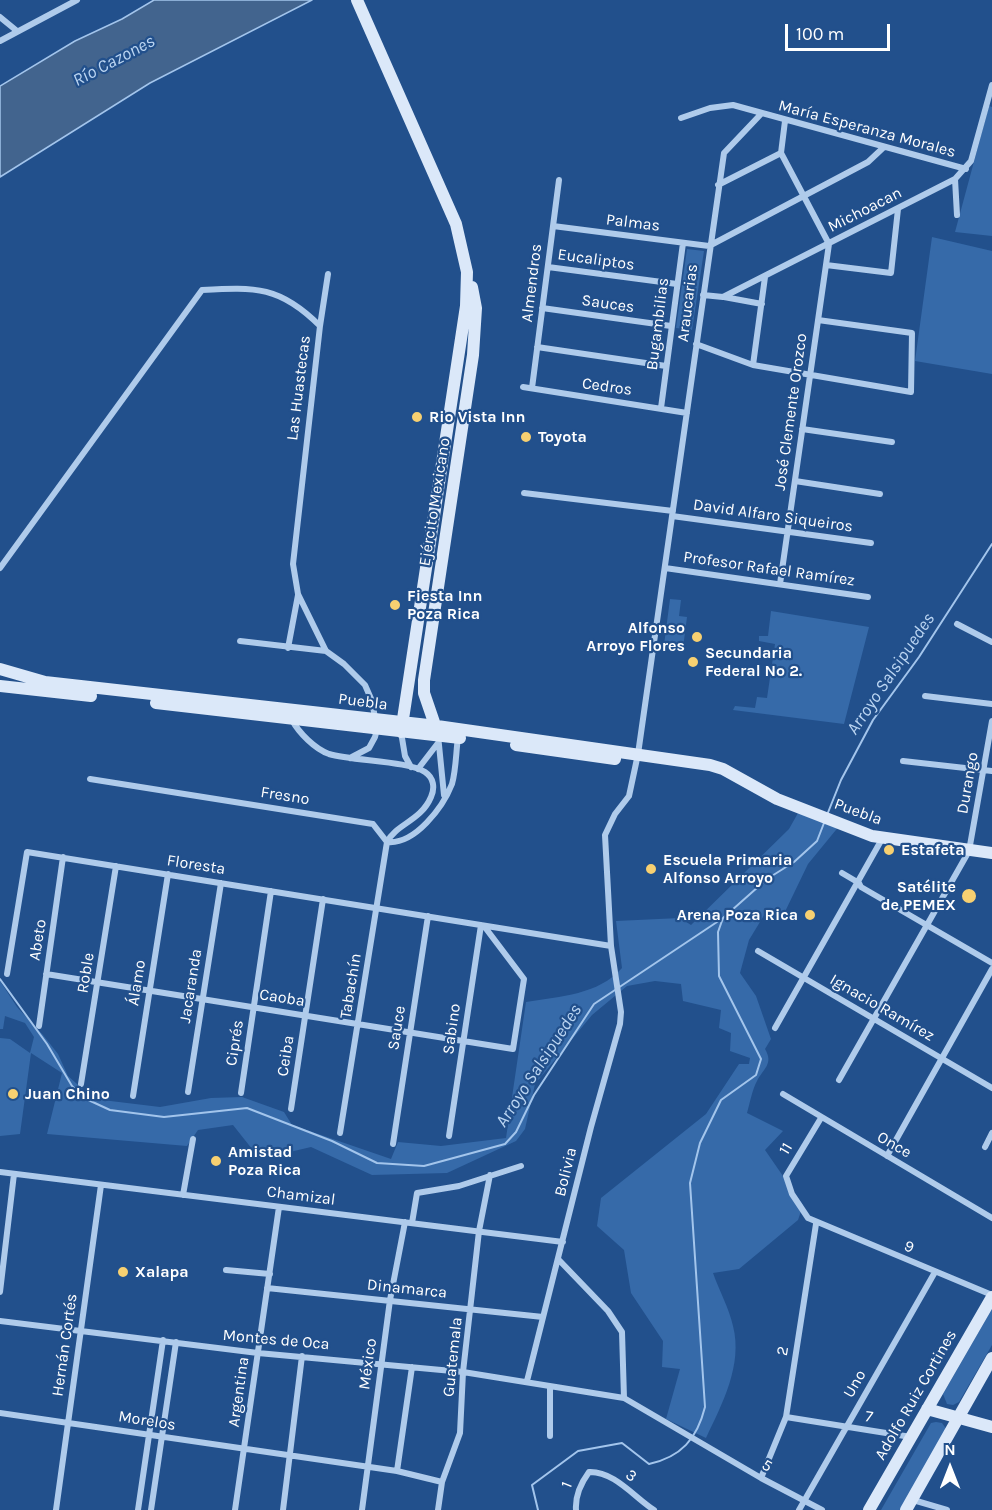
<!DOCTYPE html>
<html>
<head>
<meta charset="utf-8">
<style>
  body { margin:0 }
  #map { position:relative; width:992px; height:1510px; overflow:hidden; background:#22508c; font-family:Karla,sans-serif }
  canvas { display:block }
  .north { position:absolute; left:920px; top:1438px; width:60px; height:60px; -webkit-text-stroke:4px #22508c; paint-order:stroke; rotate:0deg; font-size:16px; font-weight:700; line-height:24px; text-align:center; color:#fff }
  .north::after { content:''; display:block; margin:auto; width:21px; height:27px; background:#fff; clip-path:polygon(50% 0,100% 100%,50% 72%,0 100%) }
  .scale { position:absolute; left:785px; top:24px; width:105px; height:27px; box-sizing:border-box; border:3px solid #fff; border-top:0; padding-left:8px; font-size:18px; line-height:21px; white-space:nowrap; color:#fff; -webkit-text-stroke:4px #22508c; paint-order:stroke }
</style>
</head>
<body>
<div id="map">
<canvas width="992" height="1510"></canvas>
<div class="north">N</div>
<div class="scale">100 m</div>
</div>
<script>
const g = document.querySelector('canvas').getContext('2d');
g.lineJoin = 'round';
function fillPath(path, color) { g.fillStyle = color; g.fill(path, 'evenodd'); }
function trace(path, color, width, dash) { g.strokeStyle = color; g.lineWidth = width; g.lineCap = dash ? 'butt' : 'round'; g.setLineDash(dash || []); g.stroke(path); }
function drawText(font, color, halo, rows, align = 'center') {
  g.font = font + ' Karla,sans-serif'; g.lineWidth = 4.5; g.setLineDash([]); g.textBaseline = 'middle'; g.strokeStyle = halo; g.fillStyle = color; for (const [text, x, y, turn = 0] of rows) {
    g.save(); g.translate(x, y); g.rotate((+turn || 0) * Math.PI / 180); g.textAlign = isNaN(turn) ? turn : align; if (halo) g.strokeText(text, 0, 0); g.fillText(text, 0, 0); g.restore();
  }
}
fillPath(new Path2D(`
  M989,106l3,1v129l-37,-4z
  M932,237l60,14v123l-77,-13z
  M687,249l17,2 -12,79 -16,-2z
  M670,599l11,1 -2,16 8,1 -4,31 -19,-3z
  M771,611l98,16 -25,97 -111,-14 2,-4 20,2 2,-11 10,1 8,-54 -16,-3v-5h9z
  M798,813l42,12 -32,39 -27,56 -15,-8 -17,28 -9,33 16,23 15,43 -6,10c9,15 -2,20 -8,32 -5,9 -7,22 -10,32l36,18 -18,19 38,55 -5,15 -59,49 -26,4c6,17 16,35 20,53 10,39 -11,78 -27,112l-40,-19 14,-50 -18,-2 1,-26 -32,-48 -7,-43 -27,-24 4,-28 105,-84 33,-50h10l1,-6 -20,-7 1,-18 -12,-5 2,-18 -38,-9 -2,-17 -26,-3 -28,5 -35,29 -57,69 -10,45 -9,12 -69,32 -75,2 -61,-28 -51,12 -27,-34 -35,5 -11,16 -140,-12 15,-61 -31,-20 -11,81 -20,2v-98l10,1 20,14 4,-16 -9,-14 -20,-7 -2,13h-3v-48l17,26 26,28 15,19 10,22 26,23 66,8 51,-9 31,-1 42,15 8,13 99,34 7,-17 43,4 65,-8 20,-136c35,-6 72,-7 96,-34l-6,-47 64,-3 11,7 98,-96z
  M992,1309v36l-33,57 -6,3 -6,-1 -4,-10z
  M936,1422l6,1 5,7 -45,80h-21l50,-87z`), '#366aa9');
const water = new Path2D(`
  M154,0h158l-162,83 -150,94v-91l75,-45 47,-22z`);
fillPath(water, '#42648e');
trace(water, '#a3c5ec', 1.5);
trace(new Path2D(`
  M827,815l14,-35 32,-60 46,-63 73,-113
  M0,979l47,65 25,42 12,12 26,12 54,7 83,-9 85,33 45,22 47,3 81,-22 11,-12 18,-37 60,-91 129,-86 44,-39 27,-17 23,-21 7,-18
  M538,1510l-6,-25 46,-34 44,-8 27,21c32,-7 48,-25 56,-57l-15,-224 10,-40 21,-43 35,-25 5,-16 -42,-83 -1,-44 5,-14`), '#a3c5ec', 2);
trace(new Path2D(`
  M0,17l17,14
  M0,41l77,-41
  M681,118l29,-10 23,-3 233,64
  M955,179l2,36
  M718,185l63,-32
  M553,226l156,20 159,-84 16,-15
  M826,265l65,8 7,-64
  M548,267l129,17
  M703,295l20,2 232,-118 16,-18 21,-76
  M724,297l38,7
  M542,308l129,18
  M320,326l8,-52
  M696,344l57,21 158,27 1,-59 -94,-13
  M537,347l129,19
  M753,365l12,-88
  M523,387l164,26
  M532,388l27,-208
  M661,408l22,-165
  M802,429l90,13
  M795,481l85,13
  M524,493l149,18
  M672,516l199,27
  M0,568l202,-278c54,-3 78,-4 118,36l-27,238 5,30 28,57 18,13 21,21 7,16 5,28 -2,8 -6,11 -19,10
  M665,568l203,29
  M780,584l49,-340 -48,-91 4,-32
  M957,624l35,18
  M240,641l86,10
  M288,648l10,-53
  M925,696l67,8
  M292,720c7,13 23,29 37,34 24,7 80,7 96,18 9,6 10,16 6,25 -10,24 -35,27 -44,45l-47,291
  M401,732l4,24 6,11
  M438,735l6,60
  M903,761l89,10
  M418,769l20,-26
  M90,779l283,45 14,18
  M387,842c28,3 56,-35 65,-58 4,-14 4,-32 6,-47
  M842,873l17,10 2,4 131,76
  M758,951l234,137
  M7,974l20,-122 584,94
  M46,974l467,75 11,-70 -40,-53
  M39,1026l24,-169
  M775,1028l107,-189
  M839,1080l130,-229 23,-130
  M81,1084l35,-218
  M188,1092l33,-209
  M241,1093l30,-202
  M783,1094l209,124
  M133,1096l35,-222
  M291,1109l32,-210
  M821,1118l-35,58 6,18 16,24 184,77
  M449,1136l32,-211
  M393,1144l35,-228
  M985,1147l7,-14
  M887,1156l105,-187
  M0,1172l563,70
  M183,1195l10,-56
  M412,1223l5,-30 42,-7 62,-20
  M558,1259l50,52 14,21 2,66
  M226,1270l44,4
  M267,1288l276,29
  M0,1292l14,-118
  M0,1321l258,32 205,19 161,26 137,80 61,32
  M527,1381l64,-254 29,-103 1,-12 -10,-66 -6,-111 10,-21 14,-18 9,-42 86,-601 37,-39
  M550,1386v50
  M0,1413l397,58 45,11
  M786,1417l125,20
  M397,1471l15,-104
  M761,1478l25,-61 30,-193
  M913,1500l34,10
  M56,1510l45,-325
  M138,1510l25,-170
  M151,1510l25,-168
  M235,1510l44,-303
  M283,1510l19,-154
  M362,1510l28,-210 15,-78
  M438,1510l4,-28 18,-49 3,-61 16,-141 11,-56
  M576,1510c-1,-14 5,-27 13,-38 25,-1 45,25 65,38
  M799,1510l136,-238`), '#afcbeb', 6);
trace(new Path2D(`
  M357,0l99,224 11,48 -1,34 -65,426
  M0,669l45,13 392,44 273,39 13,4 54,30 95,37 120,17
  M0,686l91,10
  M156,703l304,35
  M437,731l-13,-38v-13l49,-325 3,-47 -4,-21
  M516,745l99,14
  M927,1409l65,18
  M869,1510l123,-213
  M906,1510l86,-152`), '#dbe8f9', 12);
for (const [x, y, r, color] of [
  [417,417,6,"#f7d071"],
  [526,437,6,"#f7d071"],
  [395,605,6,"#f7d071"],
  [697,637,6,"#f7d071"],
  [693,662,6,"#f7d071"],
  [889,850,6,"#f7d071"],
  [651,869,6,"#f7d071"],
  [969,896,8,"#f7d071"],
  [810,915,6,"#f7d071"],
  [13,1094,6,"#f7d071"],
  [216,1161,6,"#f7d071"],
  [123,1272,6,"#f7d071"]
]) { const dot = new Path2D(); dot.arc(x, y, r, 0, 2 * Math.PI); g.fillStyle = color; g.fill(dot); trace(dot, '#22508c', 2); }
drawText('16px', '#fff', '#22508c', [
  ["María Esperanza Morales",867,129,15],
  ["Michoacan",865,210,-27],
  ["Palmas",633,223,7],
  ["Eucaliptos",596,260,8],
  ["Almendros",532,283,-83],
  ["Araucarias",688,303,-83],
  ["Sauces",608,304,8],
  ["Bugambilias",658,324,-83],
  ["Cedros",607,387,8],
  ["Las Huastecas",299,388,-83],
  ["José Clemente Orozco",791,412,-82],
  ["Ejército Mexicano",435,502,-81],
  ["David Alfaro Siqueiros",773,516,8],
  ["Profesor Rafael Ramírez",769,569,8],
  ["Puebla",363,702,7],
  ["Durango",968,783,-80],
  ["Fresno",285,796,9],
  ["Puebla",858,812,20],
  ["Floresta",196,865,9],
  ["Abeto",38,940,-81],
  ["Roble",86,973,-81],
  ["Álamo",137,983,-81],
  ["Jacaranda",191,986,-81],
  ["Tabachín",351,986,-81],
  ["Caoba",282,998,9],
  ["Ignacio Ramírez",882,1008,30],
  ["Sauce",397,1028,-81],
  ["Sabino",452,1029,-82],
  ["Ciprés",235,1043,-81],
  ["Ceiba",286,1056,-81],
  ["Once",894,1145,30],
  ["11",786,1149,-59],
  ["Bolivia",566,1172,-76],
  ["Chamizal",301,1196,7],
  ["9",909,1247,22],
  ["Dinamarca",407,1289,6],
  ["Montes de Oca",276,1340,5],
  ["Hernán Cortés",65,1345,-82],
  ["2",783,1351,-81],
  ["Guatemala",453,1357,-84],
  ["México",368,1364,-82],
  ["Uno",855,1384,-60],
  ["Argentina",239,1392,-82],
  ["Adolfo Ruiz Cortines",916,1395,-60],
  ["7",869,1417,8],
  ["Morelos",147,1421,9],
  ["5",767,1466,29],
  ["3",631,1476,37],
  ["1",567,1485,-68]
]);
drawText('bold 16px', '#fff', '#22508c', [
  ["Rio Vista Inn",429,417],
  ["Toyota",538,437],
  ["Fiesta Inn",407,596],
  ["Poza Rica",407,614],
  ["Alfonso",685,628,"right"],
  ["Arroyo Flores",685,646,"right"],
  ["Secundaria",705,653],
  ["Federal No 2.",705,671],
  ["Estafeta",901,850],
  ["Escuela Primaria",663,860],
  ["Alfonso Arroyo",663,878],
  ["Satélite",956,887,"right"],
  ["de PEMEX",956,905,"right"],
  ["Arena Poza Rica",798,915,"right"],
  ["Juan Chino",25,1094],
  ["Amistad",228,1152],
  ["Poza Rica",228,1170],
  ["Xalapa",135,1272]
], 'left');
drawText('italic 18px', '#bbd5f2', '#22508c', [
  ["Río Cazones",114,61,-28],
  ["Arroyo Salsipuedes",891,674,-56],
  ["Arroyo Salsipuedes",539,1066,-57]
]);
</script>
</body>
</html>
